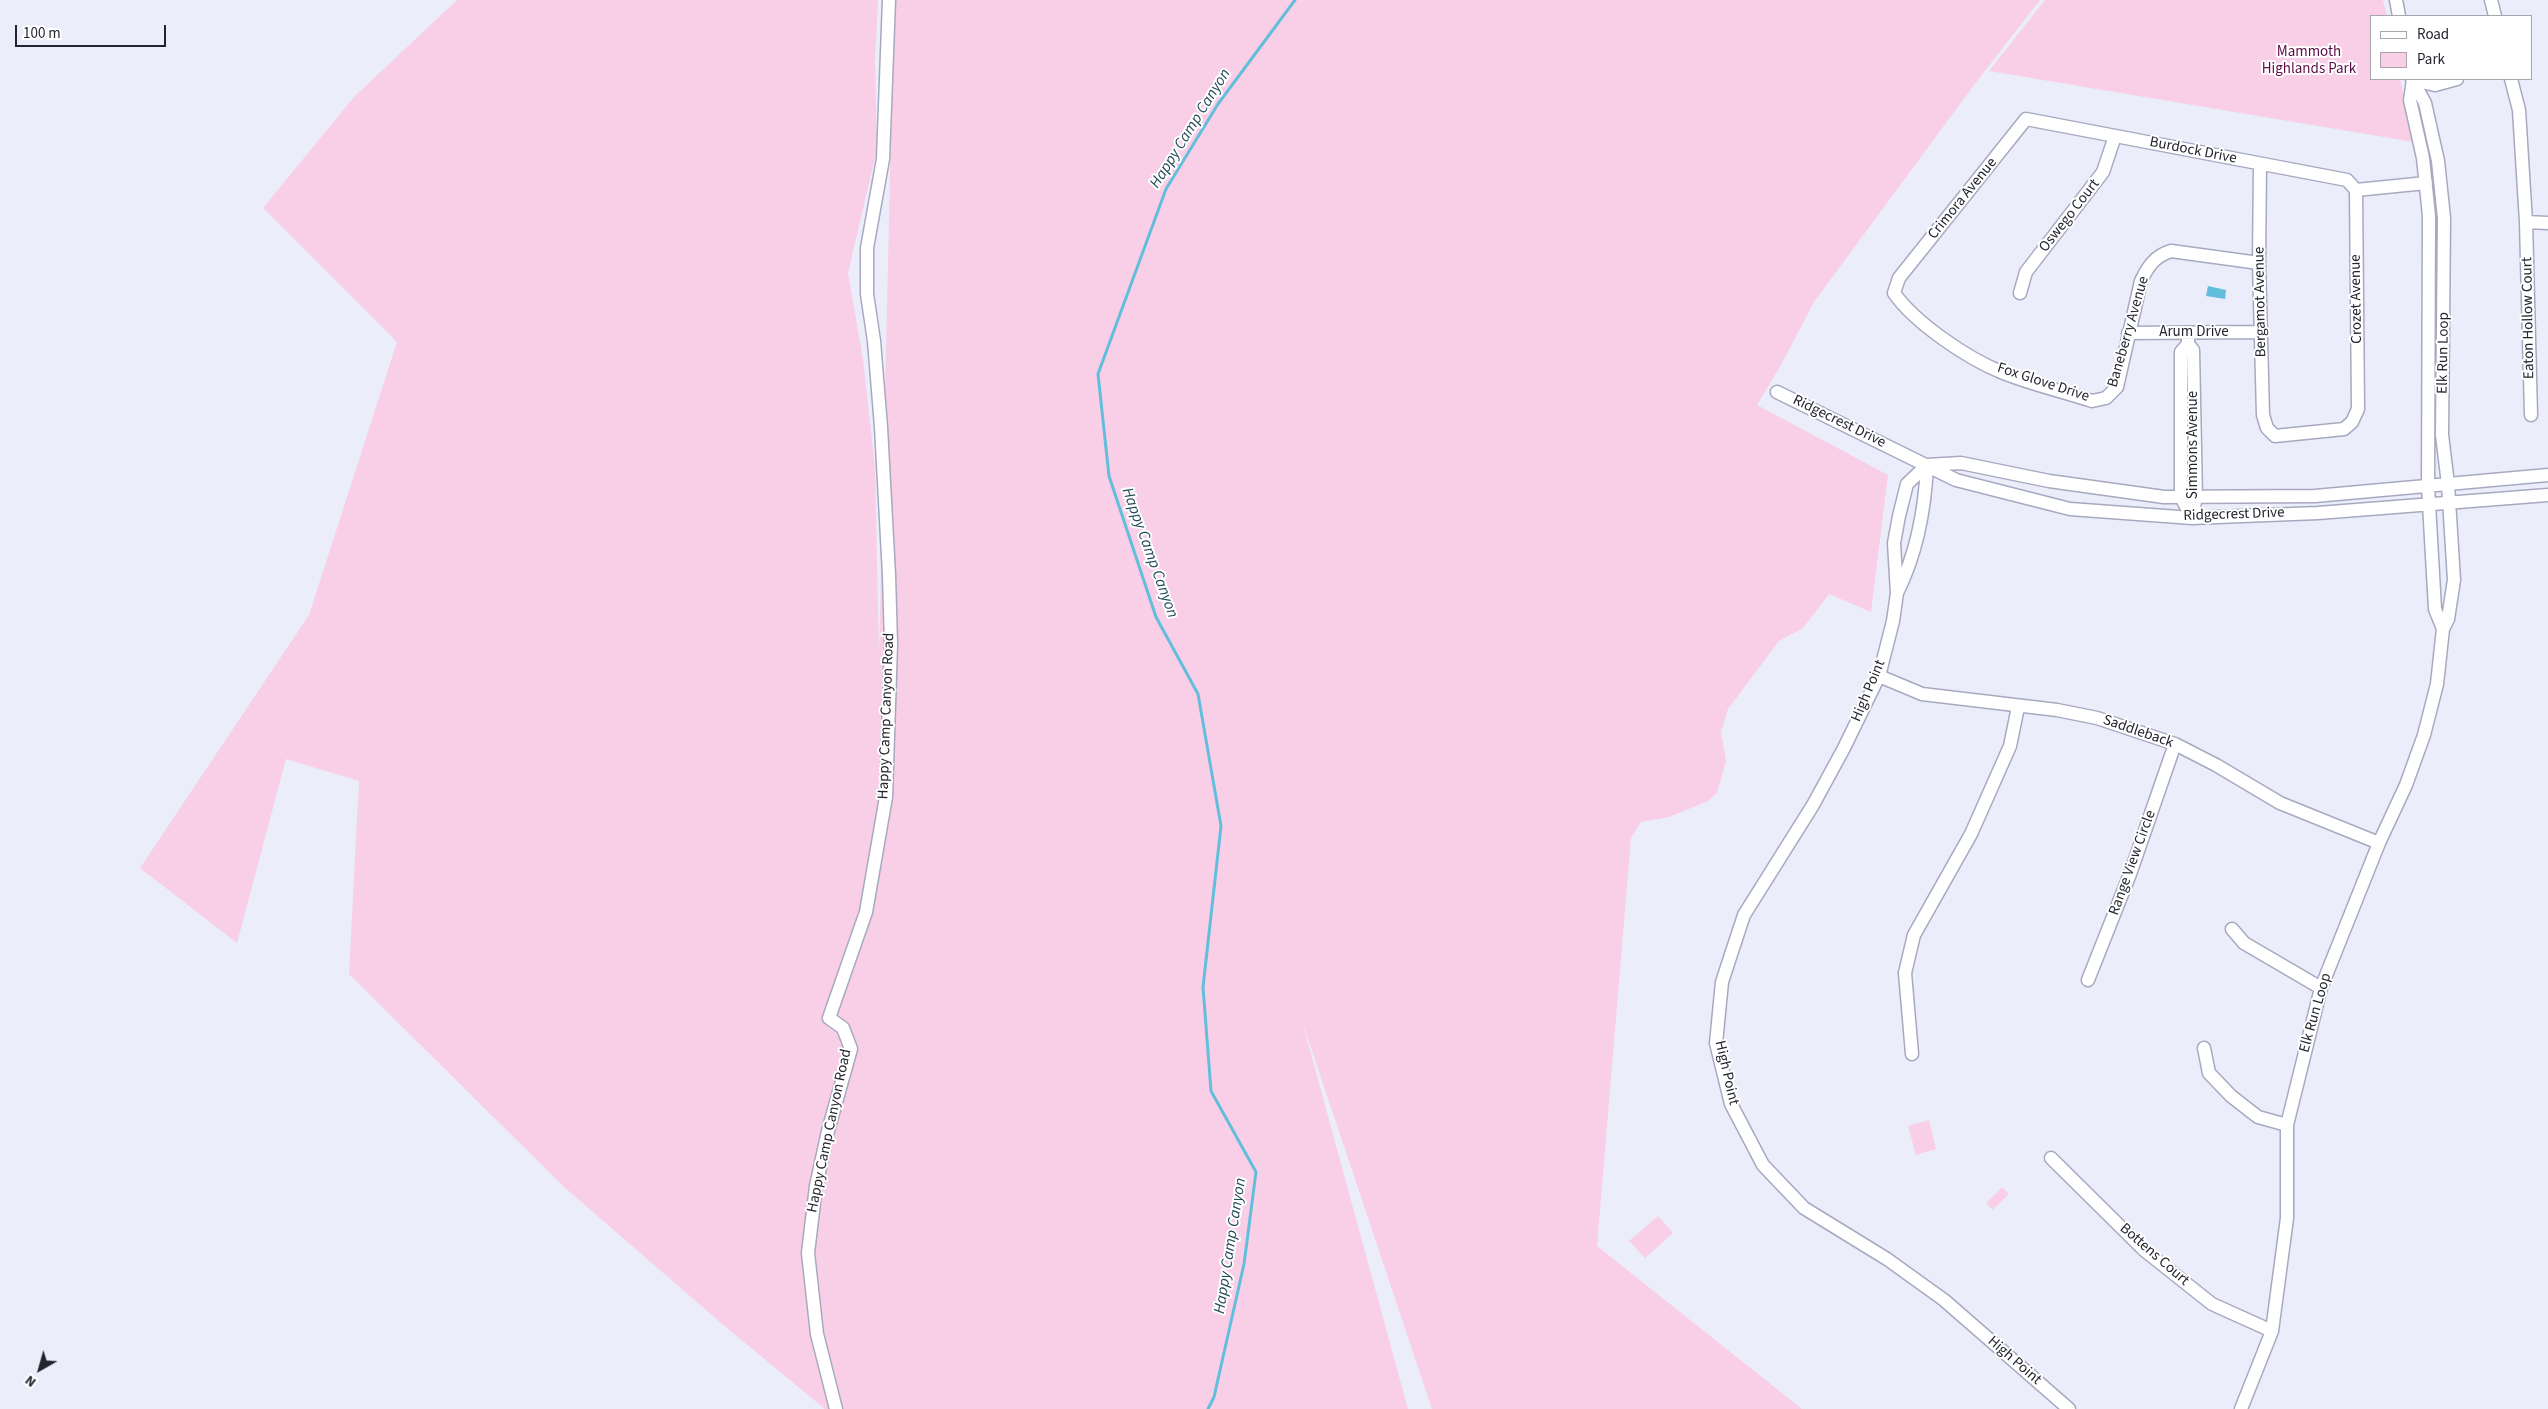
<!DOCTYPE html>
<html>
<head>
<meta charset="utf-8">
<style>
  body { margin:0 }
  #map { position:relative; width:2548px; height:1409px; overflow:hidden; background:#ebedfb; font-family:"Source Sans 3",sans-serif }
  canvas { display:block }
  .legend { position:absolute; left:2370px; top:15px; width:162px; height:65px; box-sizing:border-box; background:#fff; border:1px solid #a7a7ab; margin:0; padding:6px 9px; list-style:none; font-size:15px; color:#23242d }
  .legend li { display:flex; align-items:center; gap:10px; height:25px }
  .legend b { width:25px; border:1px solid #a7a7ab }
  .north { position:absolute; left:15px; top:1344px; width:50px; height:50px; -webkit-text-stroke:4px #fff; paint-order:stroke; rotate:218deg; font-size:14px; font-weight:700; line-height:20px; text-align:center; color:#23242d }
  .north::after { content:''; display:block; margin:auto; width:18px; height:22px; background:#23242d; clip-path:polygon(50% 0,100% 100%,50% 72%,0 100%) }
  .scale { position:absolute; left:15px; top:25px; width:151px; height:22px; box-sizing:border-box; border:2px solid #23242d; border-top:0; padding-left:6px; font-size:15px; line-height:18px; white-space:nowrap; color:#23242d; -webkit-text-stroke:4px #fff; paint-order:stroke }
</style>
</head>
<body>
<div id="map">
<canvas width="2548" height="1409"></canvas>
<ul class="legend">
<li><b style="height:6px;background:#fff"></b>Road</li>
<li><b style="height:14px;background:#f8cfe6"></b>Park</li>
</ul>
<div class="north">N</div>
<div class="scale">100 m</div>
</div>
<script>
const g = document.querySelector('canvas').getContext('2d');
g.lineJoin = 'round';
function fillPath(path, color) { g.fillStyle = color; g.fill(path, 'evenodd'); }
function trace(path, color, width, dash) { g.strokeStyle = color; g.lineWidth = width; g.lineCap = dash ? 'butt' : 'round'; g.setLineDash(dash || []); g.stroke(path); }
function drawText(font, color, halo, rows, align = 'center') {
  g.font = font + ' "Source Sans 3",sans-serif'; g.lineWidth = 4; g.setLineDash([]); g.textBaseline = 'middle'; g.strokeStyle = halo; g.fillStyle = color; for (const [text, x, y, turn = 0] of rows) {
    g.save(); g.translate(x, y); g.rotate((+turn || 0) * Math.PI / 180); g.textAlign = isNaN(turn) ? turn : align; if (halo) g.strokeText(text, 0, 0); g.fillText(text, 0, 0); g.restore();
  }
}
fillPath(new Path2D(`
  M457,0h421l-3,61 2,88 -29,124 15,86 12,108 4,189 15,-656h1146l-66,85 -160,217 -32,61 -25,42 131,70 -17,137 -42,-18 -26,34 -24,13 -51,68 -7,23 5,29 -9,32 -9,8 -39,16 -28,5 -10,16 -34,408 205,163h-370l-130,-388 106,388h-583l-97,-80 -164,-142 -215,-213 10,-193 -73,-22 -49,184 -97,-75 169,-253 88,-273 -134,-134 91,-111z
  M2045,0h338l4,16h-15v63h28l14,63 -425,-71z
  M1929,1120l7,29 -20,6 -8,-29z
  M2002,1187l7,7 -16,16 -7,-7z
  M1658,1216l15,17 -28,25 -16,-17z`), '#f8cfe6');
fillPath(new Path2D(`
  M2208,286l18,4 -1,9 -19,-3z`), '#63bedc');
trace(new Path2D(`
  M1208,1409l6,-12 30,-133 12,-92 -45,-81 -8,-104 18,-161 -23,-132 -42,-77 -47,-141 -11,-102 68,-185 52,-85 77,-104`), '#63bedc', 3);
const minor = new Path2D(`
  M2396,0l3,16
  M2491,0l4,16
  M2511,79l8,31 7,112 5,193
  M2413,80l-3,20 13,58 6,58 -1,270 7,123 8,20
  M2413,80l22,5 22,-6
  M2260,164l-1,99 4,152 4,13 8,8 69,-7 8,-7 6,-13 -2,-219
  M2356,190l70,-7
  M2526,222l22,1
  M2259,263l-88,-12c-16,5 -23,15 -30,30l-24,106 -11,11 -14,3c-30,-10 -62,-17 -91,-29 -34,-14 -86,-49 -107,-79l5,-15 127,-159 321,61 9,10
  M2020,293l6,-21 77,-100 12,-36
  M2128,333l133,-1
  M2188,333v11l5,6 3,147 -4,21 -11,-21v-145l7,-8
  M1777,392l179,88 114,29 122,9 126,-5 230,-18
  M1927,465l34,-2 88,18 115,16 151,-1 233,-21
  M1927,465c-2,45 -10,88 -30,128l-3,-50 5,-27 8,-32z
  M1897,593l-4,28 -14,55 -35,72 -31,57 -69,110 -22,67 -6,61 15,61 32,61 41,43 83,51 57,41 125,109
  M1879,676l43,18 135,16 40,8 78,26 41,21 64,38 99,40
  M2232,929l12,14 77,45
  M2088,980l42,-106 45,-130
  M2204,1048l5,25 22,23 27,21 29,8
  M1912,1054l-7,-81 9,-38 57,-101 39,-88 8,-39
  M2051,1158l93,92 68,54 60,27
  M836,1409l-19,-75 -9,-81 8,-67 12,-55 23,-82 -8,-21 -14,-10 37,-106 20,-115 5,-153 -2,-69 -8,-148 -7,-86 -7,-47v-46l16,-89 6,-159
  M2241,1409l31,-78 15,-113v-93l34,-137 58,-145 27,-58 18,-50 13,-51 6,-55 5,-10 6,-39 -6,-96 -6,-49 2,-217 -6,-57 -13,-58 -13,-24`);
trace(minor, '#a7a9c0', 15);
trace(minor, '#fff', 12);
drawText('15px', '#5c0c46', '#fff', [
  ["Mammoth",2309,53],
  ["Highlands Park",2309,70]
]);
drawText('15px', '#23242d', '#fff', [
  ["Burdock Drive",2193,151,11],
  ["Crimora Avenue",1963,199,-51],
  ["Oswego Court",2070,216,-52],
  ["Crozet Avenue",2357,299,-91],
  ["Bergamot Avenue",2261,302,-91],
  ["Eaton Hollow Court",2529,318,-91],
  ["Baneberry Avenue",2129,332,-74],
  ["Arum Drive",2194,333],
  ["Elk Run Loop",2444,353,-89],
  ["Fox Glove Drive",2043,383,18],
  ["Ridgecrest Drive",1839,422,26],
  ["Simmons Avenue",2194,445,-90],
  ["Ridgecrest Drive",2234,515,-2],
  ["High Point",1869,691,-67],
  ["Happy Camp Canyon Road",887,716,-88],
  ["Saddleback",2138,732,19],
  ["Range View Circle",2133,863,-70],
  ["Elk Run Loop",2316,1013,-74],
  ["High Point",1726,1073,77],
  ["Happy Camp Canyon Road",830,1131,-78],
  ["Bottens Court",2154,1255,41],
  ["High Point",2014,1361,41]
]);
drawText('italic 16px', '#244c5a', '#fff', [
  ["Happy Camp Canyon",1191,129,-58],
  ["Happy Camp Canyon",1149,553,70],
  ["Happy Camp Canyon",1231,1246,-81]
]);
</script>
</body>
</html>
